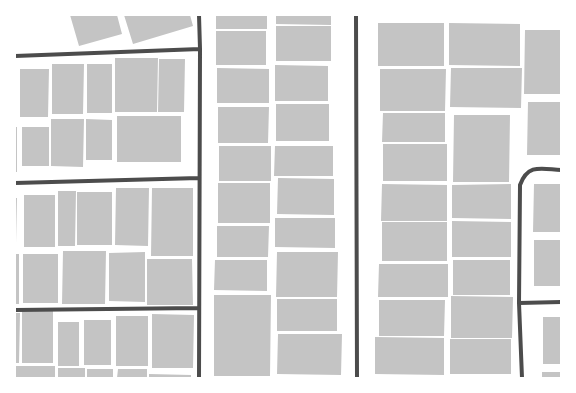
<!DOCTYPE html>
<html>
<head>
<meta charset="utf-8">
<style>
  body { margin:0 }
  #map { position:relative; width:576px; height:393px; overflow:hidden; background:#fff; font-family:Helvetica,sans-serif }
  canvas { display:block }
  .frame { position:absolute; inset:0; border:16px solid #fff; pointer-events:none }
</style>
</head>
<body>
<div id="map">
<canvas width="576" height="393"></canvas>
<div class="frame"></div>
</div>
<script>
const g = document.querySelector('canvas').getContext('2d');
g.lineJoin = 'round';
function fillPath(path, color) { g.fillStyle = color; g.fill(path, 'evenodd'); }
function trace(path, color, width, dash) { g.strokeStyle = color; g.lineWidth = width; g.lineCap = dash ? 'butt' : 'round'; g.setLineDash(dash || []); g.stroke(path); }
fillPath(new Path2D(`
  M70,15h47l5,19 -43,12z
  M124,15h66l3,11 -60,18z
  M216,15h51v14h-51z
  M276,15h55v10l-55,-1z
  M378,23h66v43h-66z
  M449,23l71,1v42l-71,-1z
  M276,26h55v35h-55z
  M525,30h36v64h-37z
  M216,31h50v34h-50z
  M115,58h43l-1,54h-42z
  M159,59h26l-1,53h-26z
  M52,64h32l-1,50h-31z
  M87,64h25v49h-25z
  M275,65l53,1v35h-53z
  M217,68l52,1v34h-52z
  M451,68h71l-1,40 -71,-1z
  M20,69h29l-1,48h-28z
  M380,69h66l-1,42h-65z
  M528,102h33v53h-34z
  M276,104h53v37h-53z
  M218,107h51l-1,36h-50z
  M383,113h62v29h-63z
  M454,115h56l-1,67h-56z
  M117,116h64v46h-64z
  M51,119h33l-1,48 -32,-1z
  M86,119l26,1v40h-26z
  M15,127h2v45h-2z
  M22,127h27v39h-27z
  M383,144h64v37h-64z
  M219,146h52v35h-52z
  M275,146h58v30h-59z
  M278,178l56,1v36l-57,-1z
  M218,183h52v40h-52z
  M382,184l65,1v36h-66z
  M511,184v35l-59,-1v-33z
  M534,184h27v48h-28z
  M116,188h33l-1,58 -33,-1z
  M152,188h41v68h-42z
  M58,191h18l-1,55h-17z
  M77,192h35v53h-35z
  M24,195h31v52h-31z
  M15,198h2l-1,45h-1z
  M275,218h60v30l-60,-1z
  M452,221l59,1v35h-59z
  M382,222h65v39h-65z
  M217,226h52l-1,31h-51z
  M534,240h27v46h-27z
  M63,251h43l-1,53h-43z
  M145,252v50l-36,-1v-48z
  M277,252h61l-1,45h-61z
  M15,254h4v50h-4z
  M23,254h35v49h-35z
  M147,259h45l1,46h-46z
  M215,260h52v31l-53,-1z
  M453,260h57v35h-57z
  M379,264h69v33h-70z
  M214,295h57l-1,81h-56v-41h35h-35z
  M451,296l62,1 -1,41h-61z
  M277,299h60v32h-60z
  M379,300h66l-1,36h-65z
  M22,311h31v52h-31z
  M15,313h5l-1,50h-4z
  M152,314l42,1 -1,53h-41z
  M116,316h32v50h-32z
  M543,317h18v47h-18z
  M84,320h27v45h-27z
  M58,322h21v44h-21z
  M278,334h64l-1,41 -64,-1z
  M375,337l69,1v37l-69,-1z
  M450,339h61v35h-61z
  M15,366h40v12h-40z
  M58,368h27v10h-27z
  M87,369h26v9h-26z
  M118,369h29v9h-30z
  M542,372h19v6h-19z
  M149,374l42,1v3h-42z`), '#c4c4c4');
trace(new Path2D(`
  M199,15l1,34 -1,329
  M356,15l1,363
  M15,56l185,-7
  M15,183l184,-5
  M519,303l42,-1
  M15,310l184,-2
  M522,378l-3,-75 1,-118c8,-22 22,-16 41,-15`), '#4c4c4c', 4);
</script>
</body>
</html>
